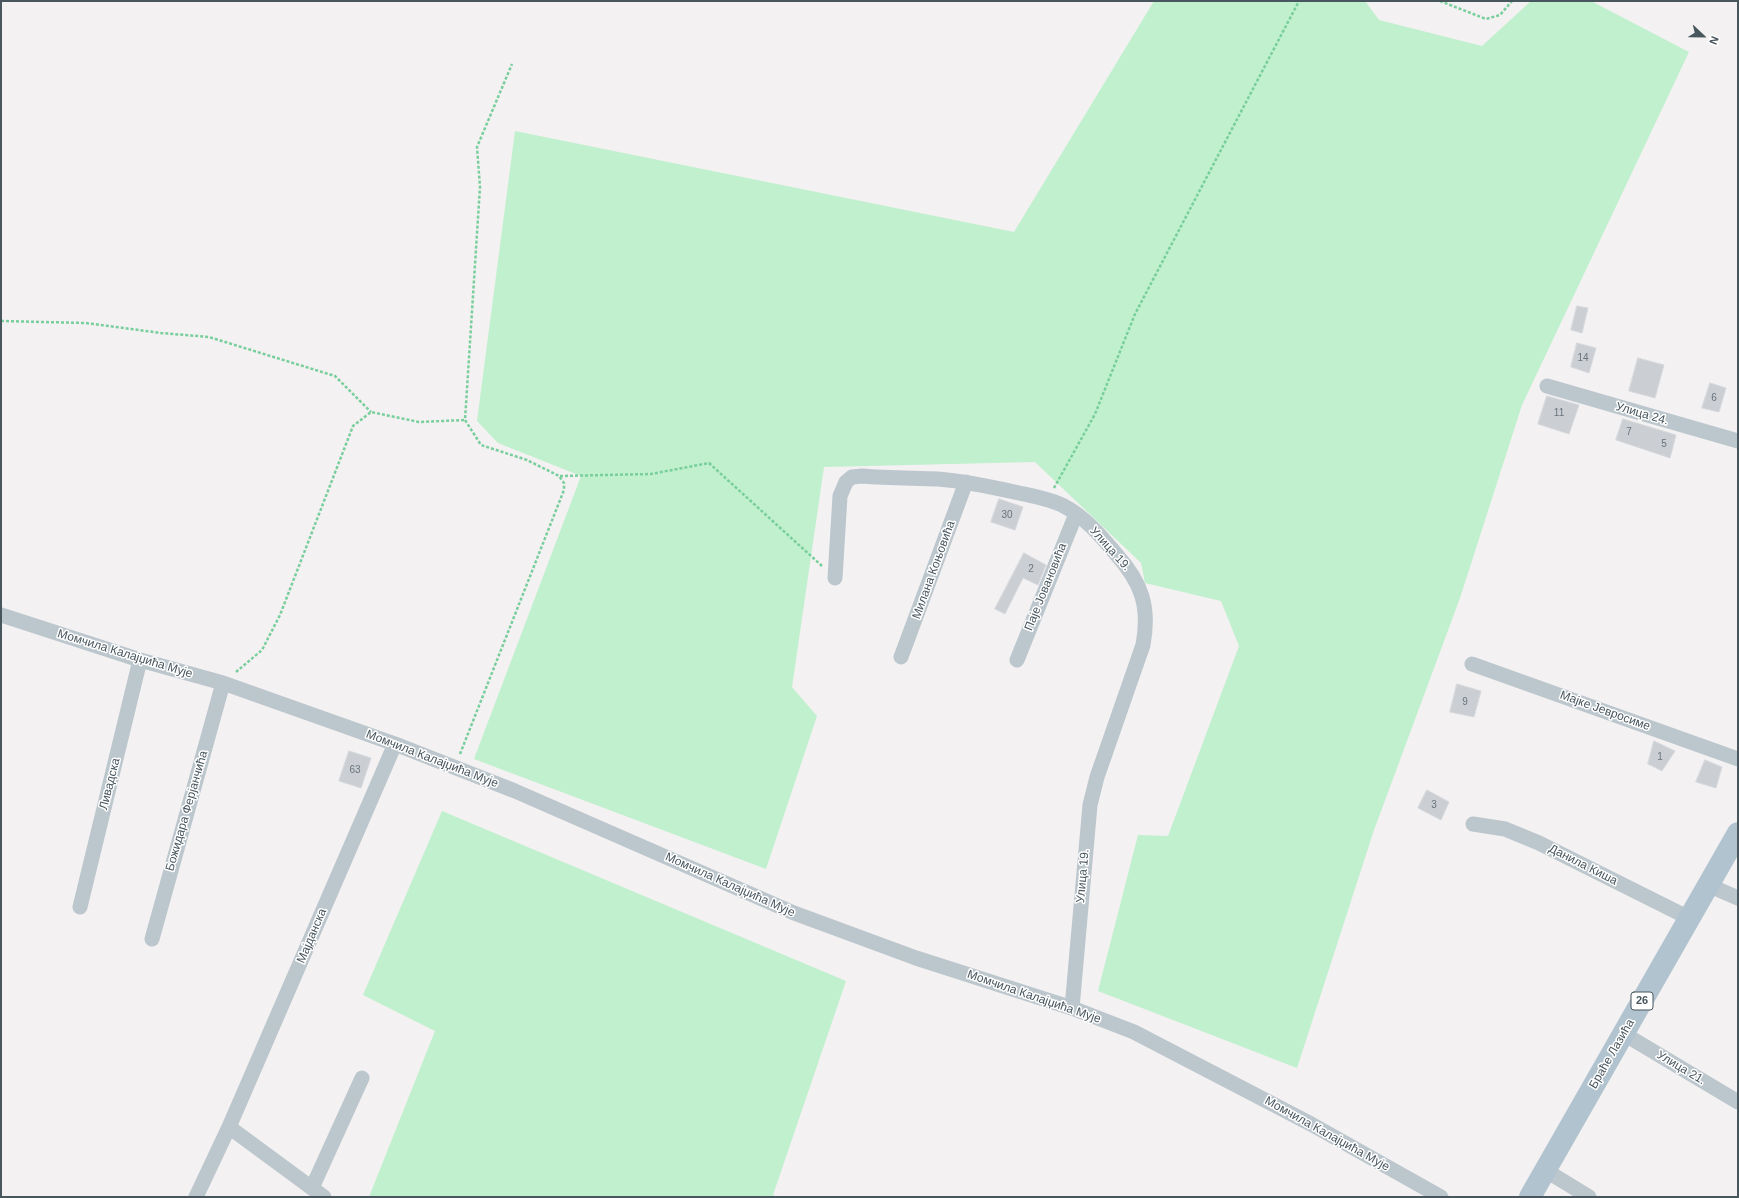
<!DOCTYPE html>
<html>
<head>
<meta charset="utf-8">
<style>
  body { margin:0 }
  #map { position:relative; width:1739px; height:1198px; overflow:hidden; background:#f3f1f1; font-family:Arial,sans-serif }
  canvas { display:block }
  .frame { position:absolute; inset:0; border:2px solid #48565e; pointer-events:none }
  .north { position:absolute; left:1683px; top:16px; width:40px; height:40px; -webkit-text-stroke:3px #fff; paint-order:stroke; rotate:112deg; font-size:11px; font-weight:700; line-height:16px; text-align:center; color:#48565e }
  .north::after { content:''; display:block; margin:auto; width:14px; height:18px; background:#48565e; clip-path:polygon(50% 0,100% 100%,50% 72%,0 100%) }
</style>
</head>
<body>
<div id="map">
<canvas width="1739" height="1198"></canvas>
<div class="frame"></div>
<div class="north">N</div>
</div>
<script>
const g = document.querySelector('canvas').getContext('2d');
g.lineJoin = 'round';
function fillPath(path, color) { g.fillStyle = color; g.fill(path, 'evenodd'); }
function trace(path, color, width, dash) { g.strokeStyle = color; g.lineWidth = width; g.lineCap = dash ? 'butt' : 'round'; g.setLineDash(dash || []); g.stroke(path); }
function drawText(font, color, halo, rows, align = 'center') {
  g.font = font + ' Arial,sans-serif'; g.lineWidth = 3; g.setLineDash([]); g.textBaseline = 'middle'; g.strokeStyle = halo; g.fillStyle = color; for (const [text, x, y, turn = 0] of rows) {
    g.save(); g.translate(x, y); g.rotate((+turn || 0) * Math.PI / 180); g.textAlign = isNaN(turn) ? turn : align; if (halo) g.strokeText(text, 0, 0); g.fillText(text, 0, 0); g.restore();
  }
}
fillPath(new Path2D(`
  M1154,1h211l14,19 103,26 49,-45h60l98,51 -167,353 -62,193 -86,232 -77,238 -199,-77 40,-156 30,1 71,-190 -18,-45 -76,-18 -4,-20 -106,-101 -211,5 -32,220 25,29 -51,153 -292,-110 107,-283 -83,-33 -21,-22 38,-290 499,101z
  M442,811l404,170 -73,214 4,2h-408l66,-166 -72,-36z`), '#c0f0ce');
const building = new Path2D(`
  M1577,306l11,2 -6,25 -11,-3z
  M1577,343l19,5 -7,25 -18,-6z
  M1638,358l26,7 -9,33 -26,-7z
  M1710,383l16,5 -7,24 -17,-4z
  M1547,396l32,9 -10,29 -31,-10z
  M1623,419l53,16 -6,23 -54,-18z
  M999,499l24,8 -8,23 -24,-8z
  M1024,553l22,12 -8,20 -15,-7 -18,36 -10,-5z
  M1457,684l24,7 -7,26 -24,-5z
  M1654,741l21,10 -13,20 -14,-7z
  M349,751l22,7 -10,30 -22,-7z
  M1705,760l17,7 -6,21 -20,-6z
  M1427,790l22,12 -8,18 -23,-12z`);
fillPath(building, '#cbced3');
trace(building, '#d5d8dc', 1);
trace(new Path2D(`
  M1440,1l46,18 14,-4 12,-14
  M1,321l85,2 75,10 48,4 126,39 36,36
  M560,476l91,-2 58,-11 113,103
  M1054,488l41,-74 40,-100 164,-313
  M236,672l26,-22 18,-35 73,-189 18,-14 48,10 46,-2
  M460,754l104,-264v-7l-5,-7 -32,-16 -46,-15 -16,-25 15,-233 -3,-40 35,-83`), '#78ce9c', 2.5, [3, 2]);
trace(new Path2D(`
  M1547,386l191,55
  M835,578l5,-82 6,-14 6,-5 10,-1c25,2 51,2 76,3 27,2 54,8 81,14 14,3 30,6 43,12 22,11 39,31 54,49 26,29 34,53 27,91l-46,132 -7,28 -18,203
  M1,615l139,45 83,23 172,61 120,47 279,122 122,45 156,50 62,24 177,92 130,73
  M901,657l65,-175
  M1017,660l59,-146
  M1472,664l266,95
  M1473,824l32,5 34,14 150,75
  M1708,885l30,13
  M80,907l60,-247
  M152,939l71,-256
  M1624,1034l114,68
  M1545,1170l44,27
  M312,1188l50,-110
  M196,1197l33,-70
  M324,1197l-95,-70 166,-383`), '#bcc6cd', 15);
trace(new Path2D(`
  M1530,1197l208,-364`), '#b1c3cf', 22);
drawText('10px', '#69747b', null, [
  ["14",1583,358],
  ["6",1714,398],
  ["11",1559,413],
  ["7",1629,432],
  ["5",1664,444],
  ["30",1007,515],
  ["2",1031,569],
  ["9",1465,702],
  ["1",1660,757],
  ["63",355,770],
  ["3",1434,805]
]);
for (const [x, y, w] of [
  [1642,1001,22]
]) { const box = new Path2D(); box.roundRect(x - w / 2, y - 9, w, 18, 3); g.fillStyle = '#fff'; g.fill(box); trace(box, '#48565e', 1); }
drawText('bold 11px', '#48565e', null, [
  ["26",1642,1001]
]);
drawText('12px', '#48565e', '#fff', [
  ["Улица 24.",1642,414,16],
  ["Улица 19.",1110,549,48],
  ["Милана Коњовића",934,570,-70],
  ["Паје Јовановића",1046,587,-68],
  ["Момчила Калајџића Мује",125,654,17],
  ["Мајке Јевросиме",1605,711,20],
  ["Момчила Калајџића Мује",432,759,21],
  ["Ливадска",110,784,-76],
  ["Божидара Ферјанчића",187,811,-74],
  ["Данила Киша",1583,865,27],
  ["Улица 19.",1083,876,-85],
  ["Момчила Калајџића Мује",730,885,24],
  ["Мајданска",312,936,-67],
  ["Момчила Калајџића Мује",1034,997,19],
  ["Браће Лазића",1612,1054,-60],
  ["Улица 21.",1681,1068,31],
  ["Момчила Калајџића Мује",1327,1134,29]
]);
</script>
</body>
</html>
